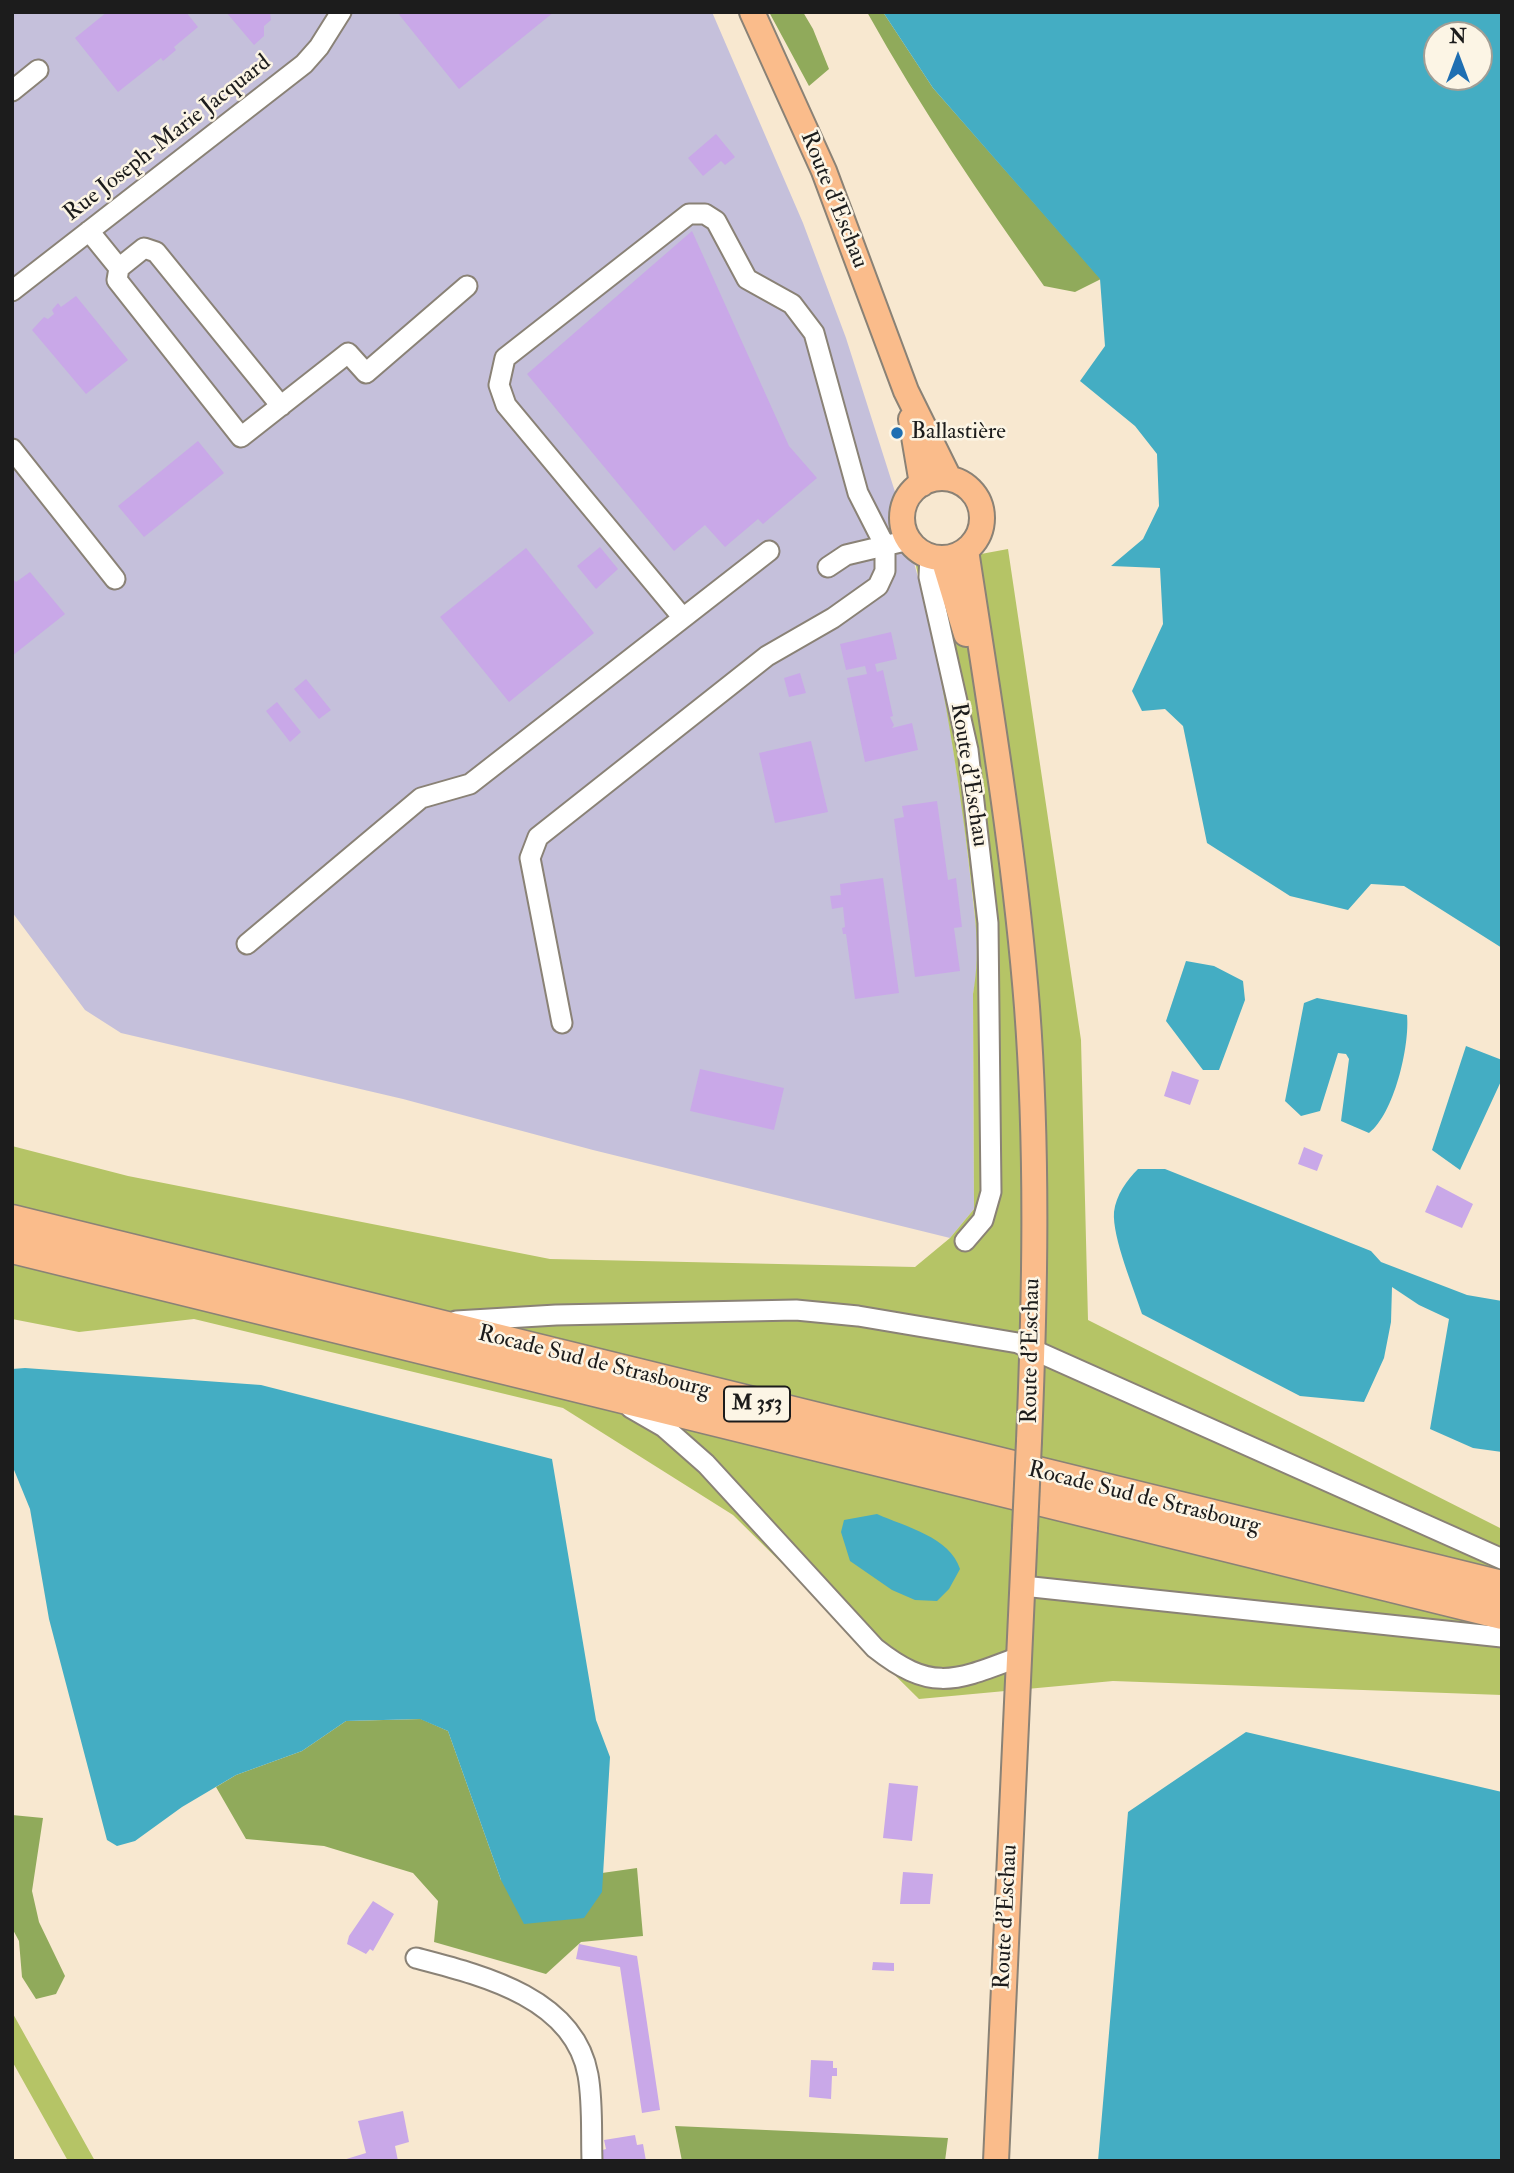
<!DOCTYPE html>
<html>
<head>
<meta charset="utf-8">
<style>
  body { margin:0 }
  #map { position:relative; width:1514px; height:2173px; overflow:hidden; background:#f8e8d0; font-family:"IM FELL Double Pica",serif }
  canvas { display:block }
  .frame { position:absolute; inset:0; border:14px solid #1c1c1c; pointer-events:none }
  .north { position:absolute; left:1423px; top:21px; width:70px; height:70px; box-sizing:border-box; background:#fcf5e5; border:2px solid #a29e95; border-radius:50%; rotate:0deg; font-size:19px; font-weight:700; line-height:28px; text-align:center; color:#1c1c1c }
  .north::after { content:''; display:block; margin:auto; width:24px; height:32px; background:#1f6fb2; clip-path:polygon(50% 0,100% 100%,50% 72%,0 100%) }
</style>
</head>
<body>
<div id="map">
<canvas width="1514" height="2173"></canvas>
<div class="frame"></div>
<div class="north">N</div>
</div>
<script>
const g = document.querySelector('canvas').getContext('2d');
g.lineJoin = 'round';
function fillPath(path, color) { g.fillStyle = color; g.fill(path, 'evenodd'); }
function trace(path, color, width, dash) { g.strokeStyle = color; g.lineWidth = width; g.lineCap = dash ? 'butt' : 'round'; g.setLineDash(dash || []); g.stroke(path); }
function drawText(font, color, halo, rows, align = 'center') {
  g.font = font + ' "IM FELL Double Pica",serif'; g.lineWidth = 5; g.setLineDash([]); g.textBaseline = 'middle'; g.strokeStyle = halo; g.fillStyle = color; for (const [text, x, y, turn = 0] of rows) {
    g.save(); g.translate(x, y); g.rotate((+turn || 0) * Math.PI / 180); g.textAlign = isNaN(turn) ? turn : align; if (halo) g.strokeText(text, 0, 0); g.fillText(text, 0, 0); g.restore();
  }
}
fillPath(new Path2D(`
  M12,12h700l91,211 43,115 50,157 42,158 24,152 18,155 -7,34 1,215 -24,29 -357,-88 -190,-51 -282,-66 -36,-23 -73,-98z`), '#c5c0db');
fillPath(new Path2D(`
  M1008,549l73,491 7,280 414,209v166l-389,-14 -194,18 -186,-184 -170,-107 -369,-89 -115,13 -67,-13v-173l116,30 422,83 365,8 35,-29 24,-29 -1,-215c9,-47 0,-91 -5,-138 -12,-98 -28,-194 -52,-290z
  M12,2012l83,149h-27l-56,-100z`), '#b5c466');
fillPath(new Path2D(`
  M769,12h34l10,17 16,40 -20,17z
  M867,12h16l50,76 168,191 -26,13 -31,-6c-63,-89 -124,-179 -177,-274z
  M421,1719l27,12 53,149 101,12v-19l35,-5 6,68 -62,6 -35,32 -112,-32 4,-41 -25,-28 -89,-27 -78,-7 -30,-52 20,-12 66,-24 44,-30z
  M12,1815l31,3 -11,73 7,31 26,54 -9,18 -20,5 -14,-22 -3,-36 -7,-13z
  M675,2126l273,12 -3,23h-263z`), '#90aa5b');
fillPath(new Path2D(`
  M883,12h619v936l-98,-62 -33,-2 -23,26 -58,-14 -83,-53 -24,-117 -18,-17 -23,2 -10,-20 31,-67 -3,-56 -49,-2 32,-27 16,-33 -2,-52 -22,-28 -55,-45 25,-35 -5,-67 -167,-191zM1479,35v42h-42v-42z
  M1186,961l28,5 29,15 2,19 -26,70h-16l-37,-49z
  M1317,998l90,17c3,31 -13,99 -38,118l-28,-12 8,-62 -3,-5 -8,-1 -18,58 -19,5 -16,-15 19,-98z
  M1466,1046l36,14v19l-42,91 -28,-20z
  M1138,1169h27l206,82 10,11 86,33 35,6v151l-29,-4 -43,-19 19,-110 -30,-14 -27,-18 -1,35 -7,36 -20,44 -64,-6 -158,-82c-8,-25 -30,-77 -28,-102 2,-17 13,-32 24,-43z
  M25,1368l236,17 291,74 44,261 14,37 -8,135 -18,26 -60,6 -23,-44 -53,-149 -28,-12 -74,2 -44,30 -66,24 -54,32 -47,34 -18,5 -10,-6 -58,-221 -19,-110 -18,-44v-96z
  M877,1514c29,13 73,23 83,55l-11,20 -12,12 -22,-1 -23,-10 -42,-29 -9,-29 3,-12z
  M1246,1732l256,60v369h-404l30,-349z`), '#44adc3');
fillPath(new Path2D(`
  M107,12h79l12,15 -24,20 2,3 -13,11 -2,-3 -43,34 -43,-54z
  M226,12h44l1,8 -7,6v10l-10,9z
  M397,12h157l-95,77z
  M716,134l19,23 -10,8 -4,-4 -18,15 -15,-18z
  M692,231l97,215 28,32 -54,46 -5,-5 -33,28 -20,-22 -31,26 -147,-177z
  M76,296l52,64 -42,34 -54,-64 12,-13 4,2 6,-5 -2,-4 6,-7 3,4z
  M198,441l26,32 -80,64 -26,-31z
  M600,547l18,22 -22,20 -19,-23z
  M526,548l68,85 -85,69 -69,-85z
  M30,572l35,42 -53,42v-78l4,4z
  M891,632l6,27 -22,5 2,8 6,-2 10,46 -3,1 4,8 -2,3 20,-5 6,27 -53,12 -18,-84 20,-4 -2,-8 -19,4 -6,-26z
  M800,673l6,20 -17,4 -5,-19z
  M306,679l25,31 -12,9 -25,-30z
  M277,702l24,30 -11,10 -24,-31z
  M811,741l17,71 -53,11 -16,-70z
  M937,801l11,79 8,-2 6,49 -8,1 6,43 -45,6 -21,-158 10,-2 -2,-11z
  M883,878l16,115 -44,6 -9,-65h-3l-1,-6 3,-1 -2,-20 -11,2 -2,-13 11,-1 -1,-11z
  M700,1069l84,19 -10,42 -84,-19z
  M1172,1071l27,9 -9,25 -26,-9z
  M1304,1147l19,8 -6,16 -19,-7z
  M1437,1185l36,19 -11,24 -37,-16z
  M889,1783l29,3 -6,55 -29,-3z
  M903,1872l30,2 -3,30h-30z
  M373,1901l21,13 -21,37 -3,-2 -4,5 -19,-10 2,-8z
  M579,1944l58,12 23,154 -18,3 -22,-146 -44,-8z
  M873,1962l21,1v8l-22,-1z
  M811,2060l22,1v7h4v8h-5l-1,23 -22,-2z
  M403,2111l6,31 -14,4 3,15h-58l26,-8 -8,-32z
  M635,2135l2,10 6,-1 3,17h-45l-2,-10 7,-2 -2,-9z`), '#c9a8e8');
const minor = new Path2D(`
  M12,91l26,-21
  M89,231l30,37 -2,12 124,157 107,-84 18,20 101,-87
  M119,268l25,-20 12,4 125,154
  M12,291l292,-227 15,-17 22,-35
  M12,449l103,130
  M930,555l-1,22 39,173 20,173 3,269 -8,28 -18,21
  M828,567l18,-12 63,-15
  M247,944l174,-146 49,-14 213,-166
  M562,1023l-32,-165 8,-21 229,-181 66,-38 45,-32 7,-15v-25l-27,-53 -44,-160 -22,-29 -45,-25 -31,-58 -11,-7h-16l-184,144 -6,27 7,20 177,213 86,-67
  M456,1321l100,-6 240,-5 62,6 160,27 484,216
  M631,1408l33,19 42,37 169,184c57,45 80,33 144,9
  M1023,1586l479,51
  M416,1958c65,17 158,39 172,117 5,28 3,57 4,86`);
const major = new Path2D(`
  M752,12l72,159 82,220 43,87
  M911,419l11,65
  M902 518a40 40 0 1 1 80 0a40 40 0 1 1-80 0Z
  M966,550c23,152 49,304 61,457 11,145 8,289 2,434
  M943,558l23,76
  M996,2161l29,-633`);
const highway = new Path2D(`
  M12,1220l1490,366
  M12,1248l1490,366`);
trace(minor, '#8a8276', 23);
trace(major, '#8a8276', 28);
trace(highway, '#8a8276', 33);
trace(minor, '#fff', 19);
trace(major, '#fabc8b', 24);
trace(highway, '#fabc8b', 30);
const majorBridge = new Path2D(`
  M1025,1528l4,-87`);
trace(majorBridge, '#8a8276', 28, []);
trace(majorBridge, '#fabc8b', 24);
for (const [x, y, r, color] of [
  [897,433,7,"#1f6fb2"]
]) { const dot = new Path2D(); dot.arc(x, y, r, 0, 2 * Math.PI); g.fillStyle = color; g.fill(dot); trace(dot, '#fcf5e5', 2.5); }
for (const [x, y, w] of [
  [757,1404,66]
]) { const box = new Path2D(); box.roundRect(x - w / 2, y - 17.5, w, 35, 5); g.fillStyle = '#fcf5e5'; g.fill(box); trace(box, '#1c1c1c', 2); }
drawText('bold 21px', '#1c1c1c', null, [
  ["M 353",757,1404]
]);
drawText('23px', '#1c1c1c', '#fcf5e5', [
  ["Rue Joseph-Marie Jacquard",168,139,-38],
  ["Route d'Eschau",833,200,68],
  ["Route d'Eschau",968,775,81],
  ["Route d'Eschau",1032,1351,-89],
  ["Rocade Sud de Strasbourg",594,1363,14],
  ["Rocade Sud de Strasbourg",1144,1499,14],
  ["Route d'Eschau",1007,1917,-87]
]);
drawText('23px', '#1c1c1c', '#fcf5e5', [
  ["Ballastière",911,433]
], 'left');
</script>
</body>
</html>
